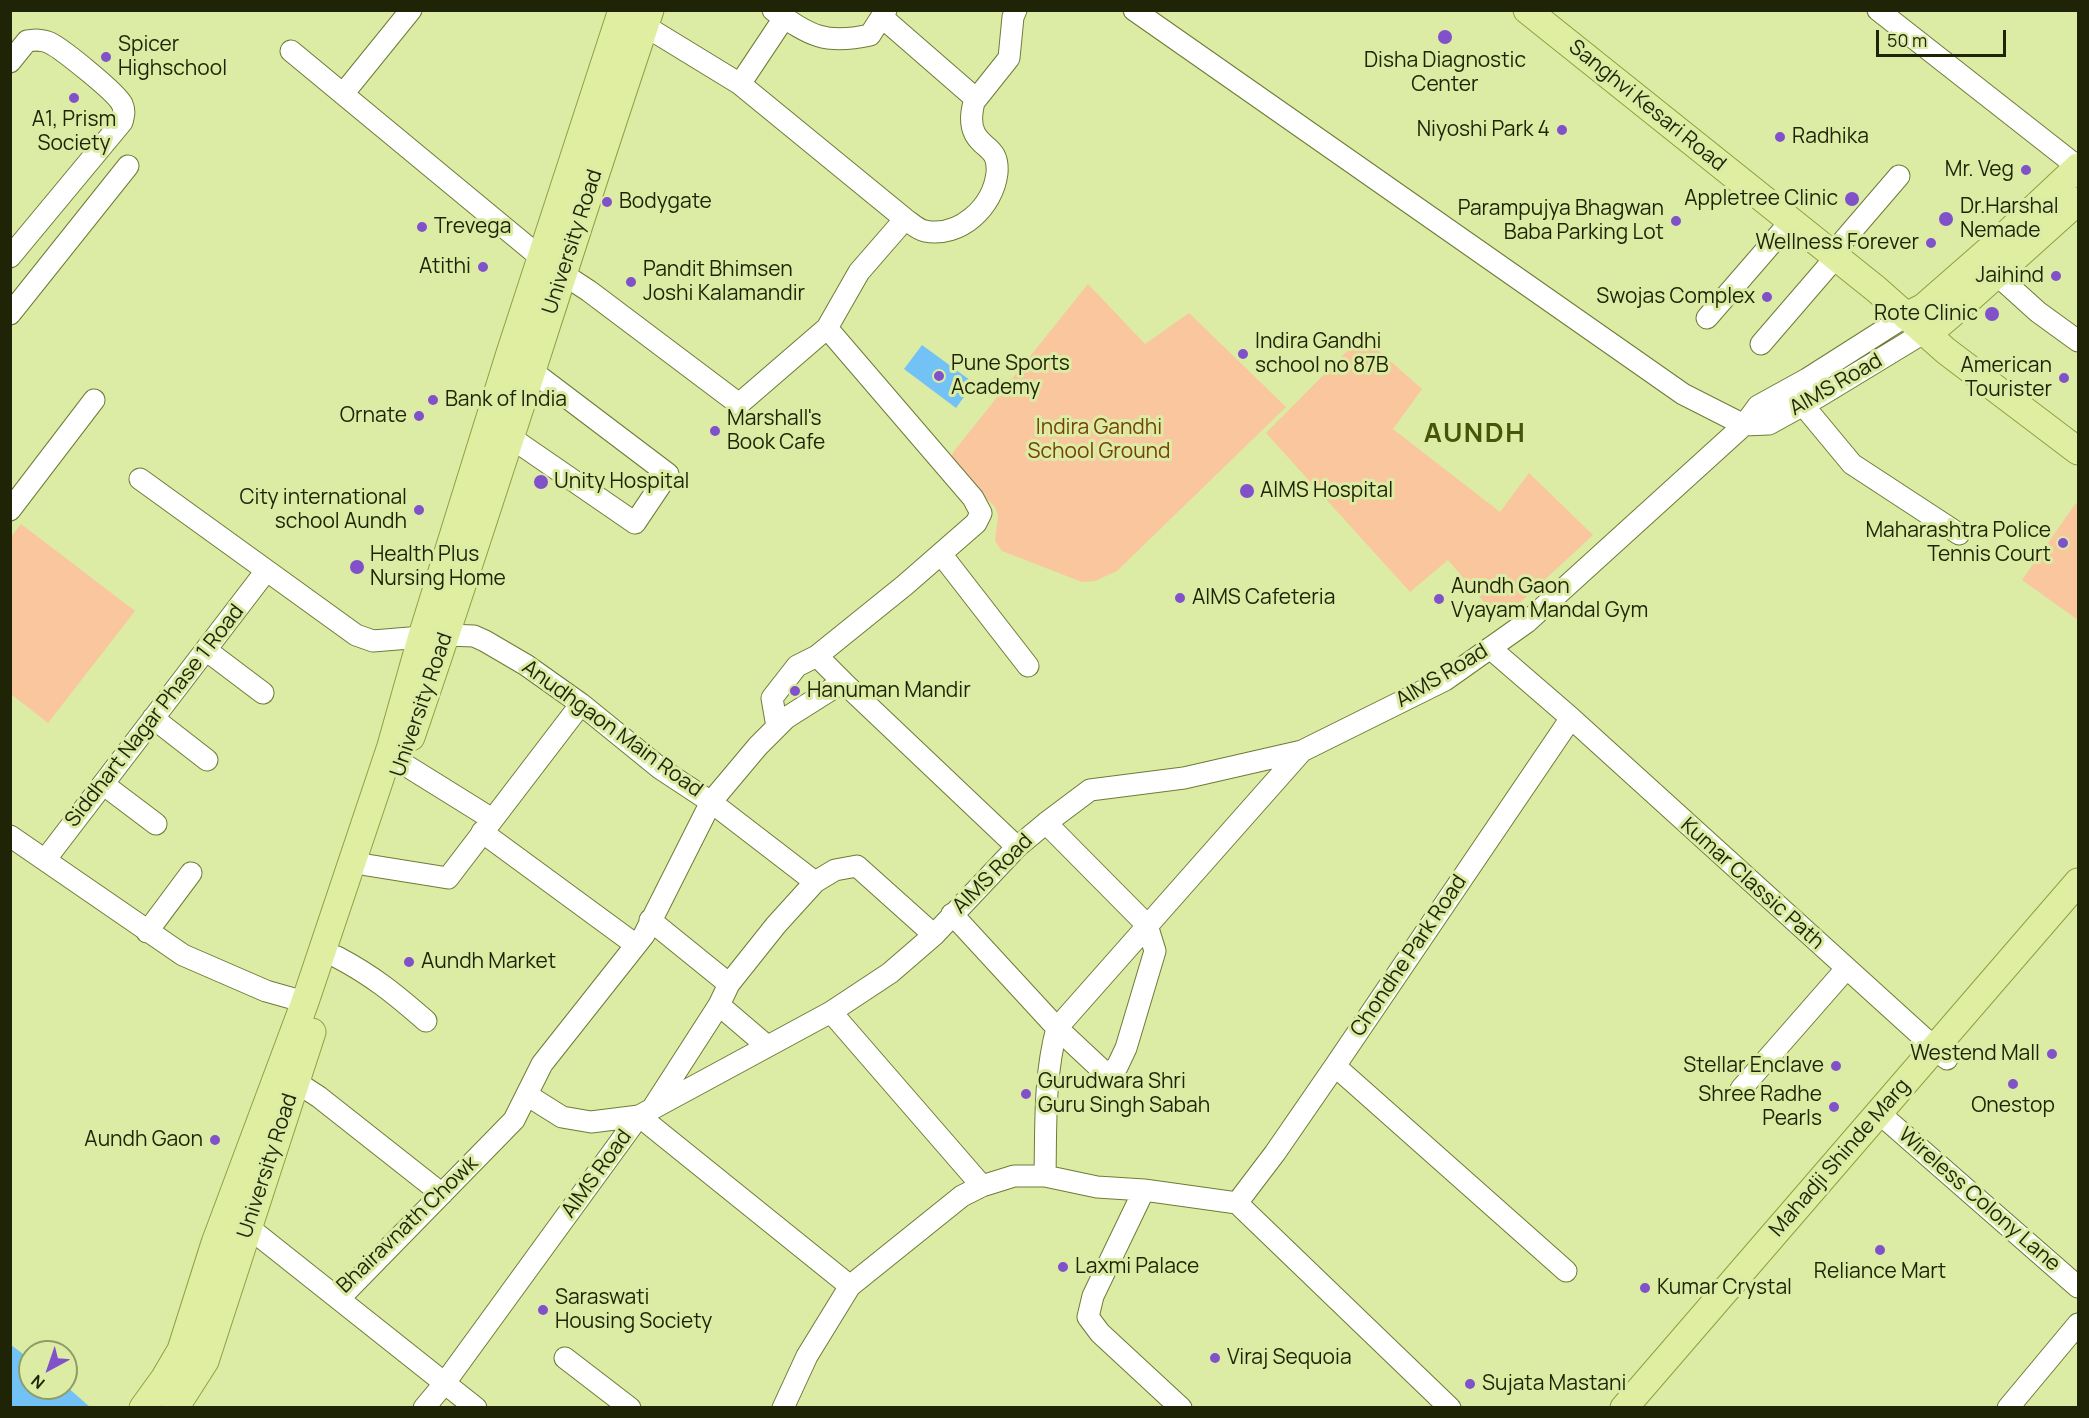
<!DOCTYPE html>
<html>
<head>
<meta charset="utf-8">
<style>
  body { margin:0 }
  #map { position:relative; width:2089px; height:1418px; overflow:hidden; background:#dceca4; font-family:Manrope,sans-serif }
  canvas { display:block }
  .frame { position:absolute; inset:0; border:12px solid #1f2407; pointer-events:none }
  .north { position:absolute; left:18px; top:1340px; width:60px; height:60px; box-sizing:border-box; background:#dceca4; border:2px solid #909c65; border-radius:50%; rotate:220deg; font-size:16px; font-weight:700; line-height:24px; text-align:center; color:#1f2407 }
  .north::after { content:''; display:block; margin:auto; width:21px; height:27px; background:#8151c9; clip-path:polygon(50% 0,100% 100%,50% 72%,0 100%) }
  .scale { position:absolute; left:1876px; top:30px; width:130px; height:27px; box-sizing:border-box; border:3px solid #1f2407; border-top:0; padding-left:8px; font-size:18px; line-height:21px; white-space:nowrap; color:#1f2407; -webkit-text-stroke:4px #dceca4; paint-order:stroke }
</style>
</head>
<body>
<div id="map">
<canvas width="2089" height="1418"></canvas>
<div class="frame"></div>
<div class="north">N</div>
<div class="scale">50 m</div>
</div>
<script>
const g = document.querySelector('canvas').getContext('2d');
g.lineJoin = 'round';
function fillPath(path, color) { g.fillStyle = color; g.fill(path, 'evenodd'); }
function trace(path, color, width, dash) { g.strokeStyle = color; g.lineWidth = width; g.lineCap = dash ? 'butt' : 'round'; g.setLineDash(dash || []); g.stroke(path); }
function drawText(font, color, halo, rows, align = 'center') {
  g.font = font + ' Manrope,sans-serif'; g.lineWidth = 6; g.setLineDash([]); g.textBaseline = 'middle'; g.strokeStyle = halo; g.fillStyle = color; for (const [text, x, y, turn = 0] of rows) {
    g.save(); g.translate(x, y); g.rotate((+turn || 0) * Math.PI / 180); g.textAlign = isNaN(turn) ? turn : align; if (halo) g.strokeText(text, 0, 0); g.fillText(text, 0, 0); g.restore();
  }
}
fillPath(new Path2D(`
  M1088,284l57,60 44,-31 97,94 -169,164 -22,10 -13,1 -80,-31 -7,-10 3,-25 -3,-9 -42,-42 -3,-6 4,-8z
  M1362,336l60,53 -29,40 107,83 29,-39 64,62 -93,86 -52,-61 -38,32 -144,-159z
  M2076,503l2,2v115l-56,-40z
  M21,524l114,87 -87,112 -37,-29v-157z`), '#f9c69e');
fillPath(new Path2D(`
  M922,345l52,38 -18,25 -52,-39z
  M11,1345l19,14v29h36v-2l24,21h-79z`), '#73c2f5');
const minor = new Path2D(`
  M773,10c38,26 52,35 97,25l16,-25
  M1134,10l549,384 61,31 25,-1 49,-27 107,-65
  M1878,10l200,157
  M632,18l108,66 44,-66
  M291,51l249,206
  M10,62l17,-21c8,-1 15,-2 23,2 12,6 66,49 72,61 3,7 2,10 0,18l-112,135
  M740,84l165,135c6,4 13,11 20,12 35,7 68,-24 72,-58 2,-25 -13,-23 -22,-39 -6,-11 -3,-25 0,-36l-92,-80
  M343,94l68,-84
  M974,102l35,-44 4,-41 3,-7
  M1844,240l55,-64
  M563,274l26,17 150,113 88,-76 146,170 8,15 -5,10 -71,62 -88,71 26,26
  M1997,275l41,37 40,29
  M10,314l118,-148
  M1707,318l84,-97
  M827,328l32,-56 46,-53
  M1761,344l75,-87
  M1803,405l49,59 107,70
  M510,437l125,86 33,-49 -136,-103
  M140,479l216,156 17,6 73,-6 28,1 11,5 41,24 55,39 80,65 50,33 104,80
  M10,510l84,-110
  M941,554l87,112
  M1490,648l81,70 376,341
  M206,650l57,43
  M153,718l54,42
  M777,727l-5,-29 25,-32 20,-10
  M402,763l90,56
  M103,784l53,40
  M482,832l154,113
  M10,836l173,119 83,36 39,11
  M45,860l221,-289
  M353,861l14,4 81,13 133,-174
  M952,914l105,114 46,43h8l6,-4 9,-19 29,-97 -8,-26 -101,-102
  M650,920l79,64
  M147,932l44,-59
  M337,957c36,19 58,37 89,64
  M719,1005l48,41
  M831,1012l151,174
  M1335,1066l231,205
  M296,1082l23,15 123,97
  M1741,1089l105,-120
  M527,1095l35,22 29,5 48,-6 211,170
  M654,1106l65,-101 10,-21 47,-59 39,-43 20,-12 22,-4 77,69
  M1879,1113l199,174
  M1045,1176c1,-50 -1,-100 12,-148l245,-277
  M1144,1190l-51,106 -5,21 12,16 81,75
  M1237,1203l213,205
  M248,1227l228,181
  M339,1299l175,-179 28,-56 102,-129 67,-133 47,-56 28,-28 57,-36 174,165
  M565,1358l65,50
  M424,1408l20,-24 195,-268 192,-104 59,-39 44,-38 83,-88 29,-24 44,-33 94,-12 118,-27 143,-71 82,-58 217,-197 14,-19 49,-27 99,-63
  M783,1408l24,-52 43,-70 112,-90 20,-10 32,-10h31l52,11 47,3 93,13 38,-50 60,-87 236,-348
  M2008,1408l70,-84`);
const major = new Path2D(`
  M1527,10l349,279 70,62 132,100
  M1906,316l18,-9 72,-63 82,-77
  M1925,332l16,-9 28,-24 109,-98
  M411,737c83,-241 157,-485 239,-727
  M143,1408l21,-29 17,-29 34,-107 90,-241 86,-256 31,-110 88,-283 112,-343
  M175,1408l30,-47 107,-329
  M1624,1408l454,-526`);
trace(minor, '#6d7b36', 23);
trace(major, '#8ea043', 29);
trace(minor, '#fff', 21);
trace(major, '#dfeea1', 27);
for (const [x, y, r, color] of [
  [1445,37,8,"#8151c9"],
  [106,57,6,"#8151c9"],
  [74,98,6,"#8151c9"],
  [1562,130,6,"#8151c9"],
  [1780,137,6,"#8151c9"],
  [2026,170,6,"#8151c9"],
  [1852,199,8,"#8151c9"],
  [607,202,6,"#8151c9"],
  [1946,219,8,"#8151c9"],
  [1676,221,6,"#8151c9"],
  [422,227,6,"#8151c9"],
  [1931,243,6,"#8151c9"],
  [483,267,6,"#8151c9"],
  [2056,276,6,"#8151c9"],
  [631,282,6,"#8151c9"],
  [1767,297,6,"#8151c9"],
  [1992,314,8,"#8151c9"],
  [1243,354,6,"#8151c9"],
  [939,376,6,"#8151c9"],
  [2064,378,6,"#8151c9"],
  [433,400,6,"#8151c9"],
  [419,416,6,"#8151c9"],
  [715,431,6,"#8151c9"],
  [541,482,8,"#8151c9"],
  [1247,491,8,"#8151c9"],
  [419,510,6,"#8151c9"],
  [2063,543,6,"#8151c9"],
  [357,567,8,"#8151c9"],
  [1180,598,6,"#8151c9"],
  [1439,599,6,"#8151c9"],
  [795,691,6,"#8151c9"],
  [409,962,6,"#8151c9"],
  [2052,1054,6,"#8151c9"],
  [1836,1066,6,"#8151c9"],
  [2013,1084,6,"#8151c9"],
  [1026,1094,6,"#8151c9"],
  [1834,1107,6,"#8151c9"],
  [215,1140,6,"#8151c9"],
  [1880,1250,6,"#8151c9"],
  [1063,1267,6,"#8151c9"],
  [1645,1288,6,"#8151c9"],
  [543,1310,6,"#8151c9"],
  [1215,1358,6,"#8151c9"],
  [1470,1384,6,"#8151c9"]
]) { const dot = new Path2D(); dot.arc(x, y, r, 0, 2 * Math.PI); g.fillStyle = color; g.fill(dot); trace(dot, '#dceca4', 2); }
drawText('21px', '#1f2407', '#dceca4', [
  ["Spicer",118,45],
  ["Highschool",118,69],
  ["Disha Diagnostic",1445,61,"center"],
  ["Center",1445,85,"center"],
  ["A1, Prism",74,120,"center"],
  ["Society",74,144,"center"],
  ["Niyoshi Park 4",1550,130,"right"],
  ["Radhika",1792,137],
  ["Mr. Veg",2014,170,"right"],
  ["Appletree Clinic",1838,199,"right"],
  ["Bodygate",619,202],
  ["Dr.Harshal",1960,207],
  ["Nemade",1960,231],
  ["Parampujya Bhagwan",1664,209,"right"],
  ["Baba Parking Lot",1664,233,"right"],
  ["Trevega",434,227],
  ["Wellness Forever",1919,243,"right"],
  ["Atithi",471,267,"right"],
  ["Pandit Bhimsen",643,270],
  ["Joshi Kalamandir",643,294],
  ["Jaihind",2044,276,"right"],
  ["Swojas Complex",1755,297,"right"],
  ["Rote Clinic",1978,314,"right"],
  ["Indira Gandhi",1255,342],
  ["school no 87B",1255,366],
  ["Pune Sports",951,364],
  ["Academy",951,388],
  ["American",2052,366,"right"],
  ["Tourister",2052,390,"right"],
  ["Bank of India",445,400],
  ["Ornate",407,416,"right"],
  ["Marshall's",727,419],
  ["Book Cafe",727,443],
  ["Unity Hospital",554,482],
  ["AIMS Hospital",1260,491],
  ["City international",407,498,"right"],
  ["school Aundh",407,522,"right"],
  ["Maharashtra Police",2051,531,"right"],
  ["Tennis Court",2051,555,"right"],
  ["Health Plus",370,555],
  ["Nursing Home",370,579],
  ["Aundh Gaon",1451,587],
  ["Vyayam Mandal Gym",1451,611],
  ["AIMS Cafeteria",1192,598],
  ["Hanuman Mandir",807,691],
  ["Aundh Market",421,962],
  ["Westend Mall",2040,1054,"right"],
  ["Stellar Enclave",1824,1066,"right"],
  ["Gurudwara Shri",1038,1082],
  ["Guru Singh Sabah",1038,1106],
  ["Shree Radhe",1822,1095,"right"],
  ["Pearls",1822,1119,"right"],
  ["Onestop",2013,1106,"center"],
  ["Aundh Gaon",203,1140,"right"],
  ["Laxmi Palace",1075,1267],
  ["Reliance Mart",1880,1272,"center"],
  ["Kumar Crystal",1657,1288],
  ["Saraswati",555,1298],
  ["Housing Society",555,1322],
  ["Viraj Sequoia",1227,1358],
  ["Sujata Mastani",1482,1384]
], 'left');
drawText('21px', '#1f2407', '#dceca4', [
  ["Sanghvi Kesari Road",1647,106,39],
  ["University Road",573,242,-72],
  ["AIMS Road",1836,385,-30],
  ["AIMS Road",1442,676,-31],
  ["University Road",422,705,-71],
  ["Siddhart Nagar Phase 1 Road",155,716,-52],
  ["Anudhgaon Main Road",612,729,36],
  ["AIMS Road",993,874,-45],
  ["Kumar Classic Path",1752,884,42],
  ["Chondhe Park Road",1409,956,-56],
  ["Mahadji Shinde Marg",1840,1158,-49],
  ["University Road",268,1166,-72],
  ["AIMS Road",597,1174,-54],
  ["Wireless Colony Lane",1979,1200,41],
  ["Bhairavnath Chowk",408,1225,-44]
]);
drawText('21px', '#774107', '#dceca4', [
  ["Indira Gandhi",1099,428],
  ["School Ground",1099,452]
]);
g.letterSpacing = '1.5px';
drawText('bold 27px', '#485407', '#dceca4', [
  ["AUNDH",1475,434]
]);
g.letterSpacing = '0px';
</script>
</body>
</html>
